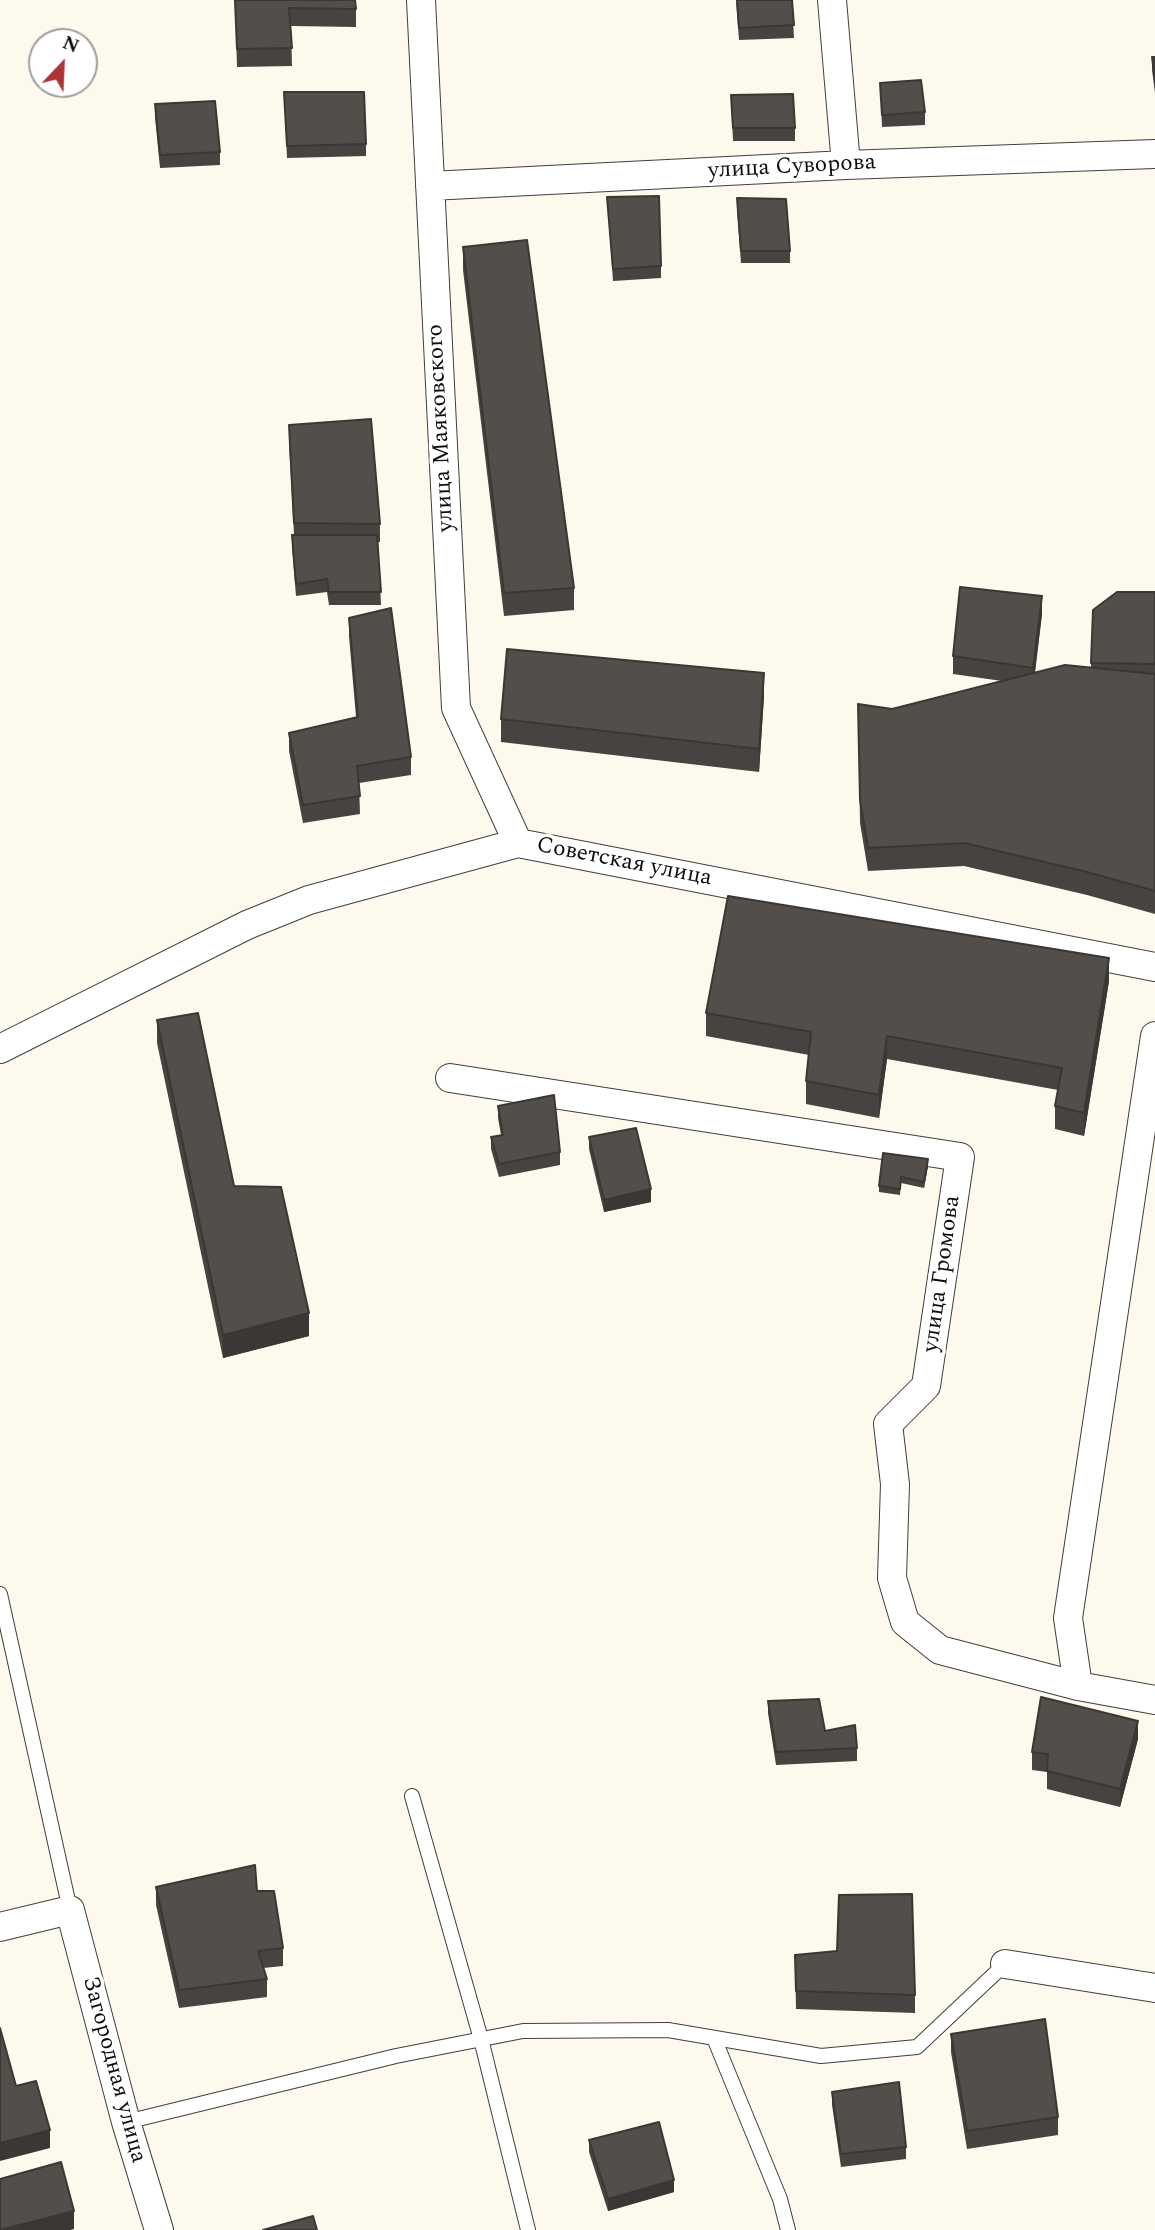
<!DOCTYPE html>
<html>
<head>
<meta charset="utf-8">
<style>
  body { margin:0 }
  #map { position:relative; width:1155px; height:2230px; overflow:hidden; background:#fdfaed; font-family:Spectral,serif }
  canvas { display:block }
  .north { position:absolute; left:28px; top:28px; width:70px; height:70px; box-sizing:border-box; background:#fff; border:2px solid #9e9e9e; border-radius:50%; rotate:23deg; font-size:19px; font-weight:700; line-height:28px; text-align:center; color:#0c0c0c }
  .north::after { content:''; display:block; margin:auto; width:24px; height:32px; background:#ad3335; clip-path:polygon(50% 0,100% 100%,50% 72%,0 100%) }
</style>
</head>
<body>
<div id="map">
<canvas width="1155" height="2230"></canvas>
<div class="north">N</div>
</div>
<script>
const g = document.querySelector('canvas').getContext('2d');
g.lineJoin = 'round';
function trace(path, color, width, dash) { g.strokeStyle = color; g.lineWidth = width; g.lineCap = dash ? 'butt' : 'round'; g.setLineDash(dash || []); g.stroke(path); }
function fillPath(path, color) { g.fillStyle = color; g.fill(path, 'evenodd'); }
function drawText(font, color, halo, rows, align = 'center') {
  g.font = font + ' Spectral,serif'; g.lineWidth = 7; g.setLineDash([]); g.textBaseline = 'middle'; g.strokeStyle = halo; g.fillStyle = color; for (const [text, x, y, turn = 0] of rows) {
    g.save(); g.translate(x, y); g.rotate((+turn || 0) * Math.PI / 180); g.textAlign = isNaN(turn) ? turn : align; if (halo) g.strokeText(text, 0, 0); g.fillText(text, 0, 0); g.restore();
  }
}
const service = new Path2D(`
  M0,1594l70,316
  M412,1796l69,243 47,191
  M714,2038l66,161 8,31
  M126,2122l270,-66 127,-25 145,-1 153,26 96,-9 88,-83`);
const minor = new Path2D(`
  M421,0l35,708 62,135
  M832,0l14,165
  M430,186l416,-21 309,-11
  M0,1049l247,-124 62,-25 209,-57 637,124
  M450,1078l510,79 -34,229 -38,38 7,60 -3,94 13,44 35,28 138,36 77,14
  M1078,1686l-10,-68 87,-582
  M0,1927l70,-17 56,212 33,108
  M1005,1964l150,24`);
trace(service, '#3f3f3f', 16);
trace(minor, '#3f3f3f', 30);
trace(service, '#fff', 14);
trace(minor, '#fff', 28);
fillPath(new Path2D(`
  M235,0l121,9v18l-65,-1 1,40 -55,1z
  M736,0h56l2,38 -55,2z
  M1152,57h3v36l-3,-23z
  M880,83l45,29v13l-43,2z
  M284,92l82,52v12l-79,2z
  M731,95l64,33v13h-62z
  M155,104l65,48v13l-60,3 -5,-51z
  M607,197l54,69v12l-48,3z
  M737,198l53,53v12h-49l-4,-53z
  M463,247l111,341v22l-70,6 -41,-346z
  M289,425l91,99v18h-2l3,63h-52l-2,-13 -31,4 -4,-49v-12h2l-5,-92z
  M1155,592v322l-68,-19 -123,-29 -96,5 -8,-48 -2,-119 34,5 110,-28 -49,-7v-18l89,-42 -7,59 56,-6 2,-57z
  M349,618l62,139v18l-52,8 1,31 -57,9 -14,-72v-18l67,-16 -7,-81z
  M764,696l-5,76 -258,-30v-23z
  M1109,981l-25,155 -29,-7v-23l3,-16 -171,-31 -8,59 -73,-14v-23l3,-26 -103,-19v-23z
  M157,1020l77,166 75,150 -86,22 -66,-315z
  M498,1106l62,46v13l-61,12 -8,-28v-12l10,-2 -3,-17z
  M589,1137l62,65 -47,10 -15,-63z
  M928,1166l-4,22 -23,-5 -1,12 -21,-3v-6z
  M768,1701l89,47v13l-81,4 -8,-52z
  M1138,1739l-18,68 -73,-18v-17l-15,-2v-18z
  M156,1887l101,4 26,57v18l-20,2 4,11v18l-88,11 -23,-103z
  M795,1955l120,40v18l-119,-4z
  M951,2034l107,83v18l-91,14 -16,-97z
  M832,2092l74,55v12l-65,8 -9,-62z
  M589,2140l85,52 -66,19 -19,-59z`), '#474340');
fillPath(new Path2D(`
  M1042,596v18l-9,72v-18z
  M764,673v23l-5,76v-23z
  M1109,958v23l-25,155v-23z
  M887,1036v23l-8,59v-23z
  M928,1159v7l-4,22v-6z
  M651,1189v13l-47,10v-12z
  M309,1313v23l-86,22v-23z
  M1138,1721v18l-18,68v-18z
  M50,2130v18l-50,13v-18z
  M674,2180v12l-66,19v-12z
  M74,2211v18l-4,1h-68z`), '#3a3734');
const building = new Path2D(`
  M235,0h120l1,9 -67,-1 3,40 -55,1z
  M737,0h55l2,25 -55,3z
  M1152,57h3v24z
  M921,80l4,32 -43,3 -2,-32z
  M284,92h80l2,52 -79,2z
  M793,94l2,34h-62l-2,-33z
  M215,101l5,51 -60,3 -5,-51z
  M659,196l2,70 -48,3 -6,-72z
  M737,198l49,1 4,52h-49z
  M527,240l47,348 -70,5 -41,-346z
  M371,419l9,105 -86,-1 -5,-98z
  M292,535h85l4,57h-52l-2,-13 -31,5z
  M960,587l82,9 -9,72 -80,-12z
  M1117,592h38v72l-64,-1 2,-53z
  M391,608l20,149 -54,9 3,30 -57,9 -14,-72 69,-16 -9,-99z
  M507,649l257,24 -5,76 -258,-30z
  M1065,665l90,9v217l-68,-19 -123,-29 -96,5 -8,-48 -2,-96 34,5z
  M728,896l381,62 -25,155 -29,-7 7,-38 -175,-32 -8,59 -73,-14 5,-49 -105,-19z
  M198,1013l36,173 47,1 28,126 -86,22 -66,-315z
  M554,1095l6,57 -61,12 -8,-27 12,-2 -5,-29z
  M636,1128l15,61 -47,11 -15,-63z
  M883,1153l45,6 -4,23 -23,-5 -1,12 -21,-3z
  M1041,1697l97,24 -18,68 -73,-18 1,-17 -16,-2z
  M819,1699l6,32 30,-6 2,23 -81,4 -8,-51z
  M255,1865l2,26h17l9,57 -25,3 9,28 -88,11 -23,-103z
  M912,1894l3,101 -119,-4 -1,-36 42,-4 2,-56z
  M1045,2019l13,98 -91,14 -16,-97z
  M0,2028l16,58 20,-5 14,49 -50,13z
  M899,2082l7,65 -65,7 -9,-62z
  M659,2122l15,58 -66,19 -19,-59z
  M61,2162l13,49 -74,19v-51z
  M313,2216l4,14h-54z`);
fillPath(building, '#534e4a');
trace(building, '#3a3734', 2);
drawText('23px', '#0c0c0c', '#fff', [
  ["улица Суворова",792,168,-3],
  ["улица Маяковского",442,428,-93],
  ["Советская улица",624,863,11],
  ["улица Громова",943,1274,-82],
  ["Загородная улица",113,2070,75]
]);
</script>
</body>
</html>
